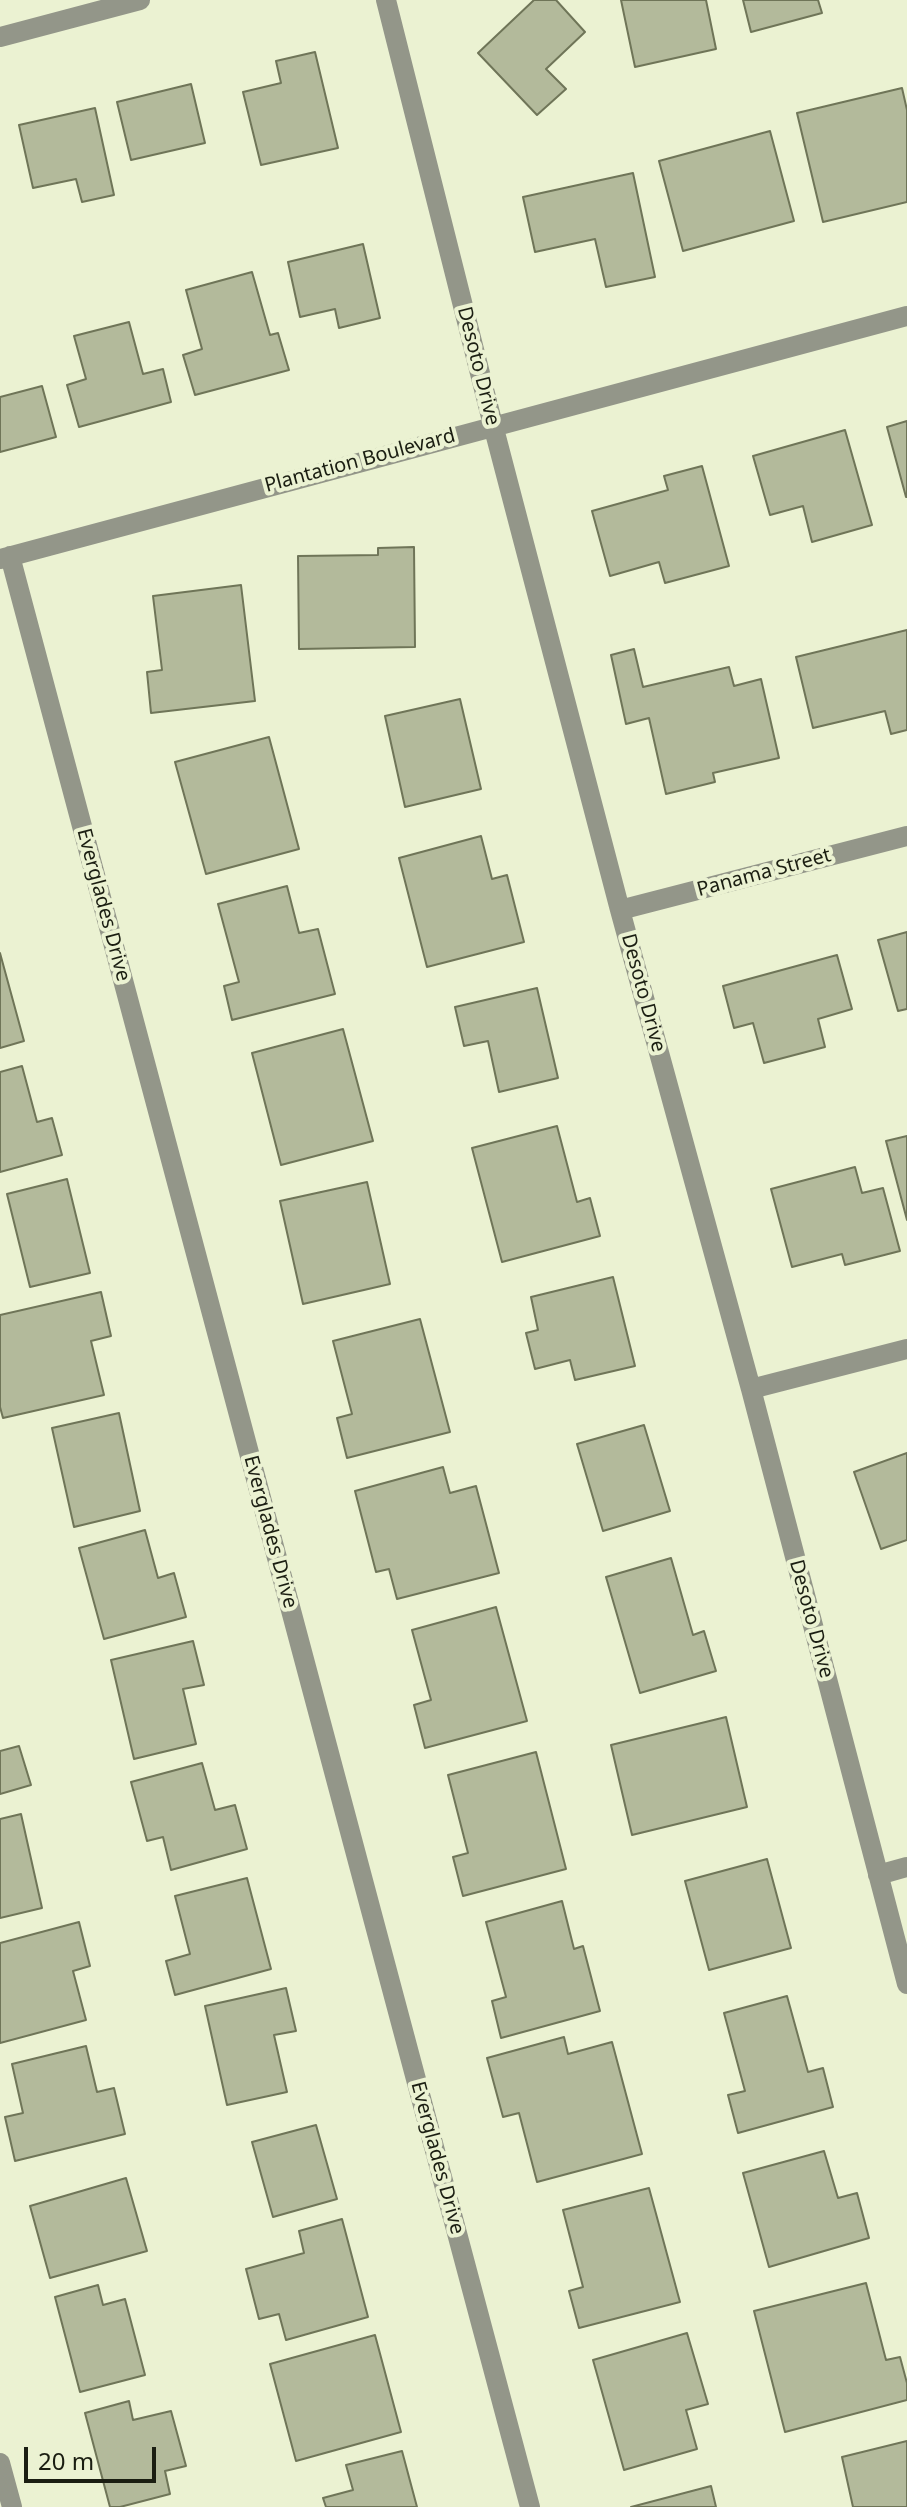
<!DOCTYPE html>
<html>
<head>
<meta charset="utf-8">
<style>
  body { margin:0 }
  #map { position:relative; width:907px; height:2507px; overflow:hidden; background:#ebf2d2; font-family:"Noto Sans",sans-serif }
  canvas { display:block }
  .scale { position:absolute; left:24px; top:2447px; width:132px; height:36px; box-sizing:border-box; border:4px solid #1b1e12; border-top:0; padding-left:10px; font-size:24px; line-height:28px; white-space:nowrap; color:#1b1e12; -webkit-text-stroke:6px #ebf2d2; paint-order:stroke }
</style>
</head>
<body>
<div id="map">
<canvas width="907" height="2507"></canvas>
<div class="scale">20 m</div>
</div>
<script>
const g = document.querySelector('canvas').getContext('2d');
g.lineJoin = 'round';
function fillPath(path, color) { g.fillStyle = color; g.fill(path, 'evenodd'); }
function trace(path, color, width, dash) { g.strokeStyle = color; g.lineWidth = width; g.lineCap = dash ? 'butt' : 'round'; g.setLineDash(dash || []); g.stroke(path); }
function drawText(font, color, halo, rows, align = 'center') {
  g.font = font + ' "Noto Sans",sans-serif'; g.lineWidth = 8; g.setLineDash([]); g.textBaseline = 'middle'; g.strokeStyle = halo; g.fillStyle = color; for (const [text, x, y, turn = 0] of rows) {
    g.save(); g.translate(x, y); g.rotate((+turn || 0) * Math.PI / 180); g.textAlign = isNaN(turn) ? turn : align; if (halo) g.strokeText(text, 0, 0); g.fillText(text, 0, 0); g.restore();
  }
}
const building = new Path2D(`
  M534,0h22l29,32 -39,37 20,20 -29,26 -59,-62z
  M621,0h85l10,49 -81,18z
  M743,0h75l4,13 -71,19z
  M315,52l23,96 -77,17 -18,-73 38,-9 -5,-22z
  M191,84l14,59 -74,17 -14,-58z
  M902,88l5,22v92l-84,20 -26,-109z
  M95,108l19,87 -32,7 -6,-23 -43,9 -14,-63z
  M770,131l24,90 -111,30 -24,-90z
  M633,173l22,104 -49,10 -11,-48 -60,13 -12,-55z
  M363,244l17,74 -41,10 -4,-19 -35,8 -12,-55z
  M252,272l18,63 8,-2 11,37 -94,25 -12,-40 19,-6 -16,-59z
  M129,322l14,52 20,-5 8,33 -92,25 -12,-42 19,-6 -12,-43z
  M42,386l14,51 -56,15v-55z
  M907,421v76h-1l-19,-70z
  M845,430l27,95 -60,17 -9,-36 -33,9 -17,-59z
  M702,466l27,100 -64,17 -6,-21 -49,14 -18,-65 76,-21 -4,-14z
  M414,547l1,100 -116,2 -1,-93 80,-1v-7z
  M241,585l14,116 -104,12 -4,-41 15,-2 -9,-74z
  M907,630v100l-16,4 -6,-23 -72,17 -17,-71z
  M634,649l9,38 86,-20 5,19 27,-7 18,79 -66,15 2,9 -49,12 -17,-76 -23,6 -15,-69z
  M460,699l21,90 -76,18 -20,-91z
  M269,737l30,112 -93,25 -31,-112z
  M481,836l11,43 15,-4 17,67 -97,25 -28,-109z
  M287,886l12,47 19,-4 17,65 -103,26 -8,-34 15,-4 -21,-78z
  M907,932v77l-9,2 -20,-71z
  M0,953l24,88 -24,7z
  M837,955l15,54 -34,10 7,28 -61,16 -11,-40 -19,5 -11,-42z
  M537,988l21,90 -59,14 -11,-51 -24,5 -9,-39z
  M343,1029l30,112 -92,24 -29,-112z
  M22,1066l15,56 15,-4 10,37 -62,17v-100z
  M557,1126l20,76 13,-4 10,38 -98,26 -30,-114z
  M907,1136v84l-21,-79z
  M855,1167l7,26 21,-5 17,63 -55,14 -3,-11 -50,13 -21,-78z
  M67,1179l23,94 -60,14 -23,-93z
  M367,1182l23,102 -87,20 -23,-103z
  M613,1277l22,89 -60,14 -5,-20 -35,9 -9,-36 12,-3 -7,-33z
  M101,1292l10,44 -20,5 13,54 -101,23 -3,-11v-92z
  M420,1319l30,113 -103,26 -10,-40 15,-4 -19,-73z
  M119,1413l21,98 -66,16 -22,-99z
  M644,1425l26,86 -67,20 -26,-87z
  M907,1453v87l-26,9 -27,-77z
  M443,1467l7,26 26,-7 23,87 -102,26 -8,-30 -13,3 -21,-81z
  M145,1530l13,48 16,-5 12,44 -82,22 -25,-91z
  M671,1558l22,77 11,-4 12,40 -76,22 -34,-116z
  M496,1607l31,114 -102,27 -11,-43 17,-5 -19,-70z
  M193,1641l11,44 -21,4 13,55 -62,15 -23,-99z
  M726,1717l21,90 -115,28 -21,-90z
  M19,1746l12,39 -31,9v-43z
  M536,1752l30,117 -103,27 -10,-39 15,-4 -20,-78z
  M202,1763l13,47 20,-5 12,44 -76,21 -8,-33 -16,4 -16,-59z
  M21,1814l21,94 -42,10v-99z
  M767,1859l24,89 -82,22 -24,-89z
  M247,1878l24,91 -96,26 -9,-34 24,-7 -15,-58z
  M562,1901l12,48 9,-3 17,65 -99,27 -9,-37 14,-4 -20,-75z
  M79,1922l11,44 -17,5 13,49 -86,23v-100z
  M286,1988l10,43 -22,4 13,57 -60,13 -22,-99z
  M787,1996l21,76 15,-4 10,39 -95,26 -10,-38 17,-4 -21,-78z
  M564,2037l4,17 44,-12 30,112 -105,28 -18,-69 -16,4 -16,-59z
  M86,2046l11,46 17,-4 11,46 -110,27 -10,-44 18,-4 -11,-49z
  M316,2125l21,74 -64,18 -21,-75z
  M824,2151l14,47 19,-5 12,45 -100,29 -26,-94z
  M126,2178l21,73 -97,27 -20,-72z
  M649,2188l31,114 -101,26 -10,-37 14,-4 -20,-77z
  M342,2219l26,98 -82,23 -7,-26 -20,5 -13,-50 58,-16 -5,-22z
  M866,2283l20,77 14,-3 7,26v17l-122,32 -31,-121z
  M98,2285l5,20 22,-6 20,76 -65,17 -25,-95z
  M687,2333l21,71 -22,6 11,39 -73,21 -31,-110z
  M375,2335l26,97 -105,29 -26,-97z
  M129,2401l4,19 38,-9 15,55 -21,5 5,23 -50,13h-10l-25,-94z
  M907,2441v66h-54l-11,-50z
  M402,2451l15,56h-91l-3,-9 30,-8 -7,-25z
  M711,2486l5,21h-85z`);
fillPath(building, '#b3ba9b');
trace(building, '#6f7558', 2);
trace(new Path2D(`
  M386,0l107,425 127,485 131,479 156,595
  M0,37l140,-37
  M10,556l520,1951
  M0,559l907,-243
  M620,910l287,-74
  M751,1389l156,-40
  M878,1875l29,-8
  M0,2463l12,44`), '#939689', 20);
drawText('20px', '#1b1e12', '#ebf2d2', [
  ["Desoto Drive",478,366,76],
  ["Plantation Boulevard",360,461,-15],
  ["Panama Street",764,873,-15],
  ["Everglades Drive",103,905,75],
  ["Desoto Drive",643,993,75],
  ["Everglades Drive",270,1532,75],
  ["Desoto Drive",811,1619,75],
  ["Everglades Drive",437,2158,75]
]);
</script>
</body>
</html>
